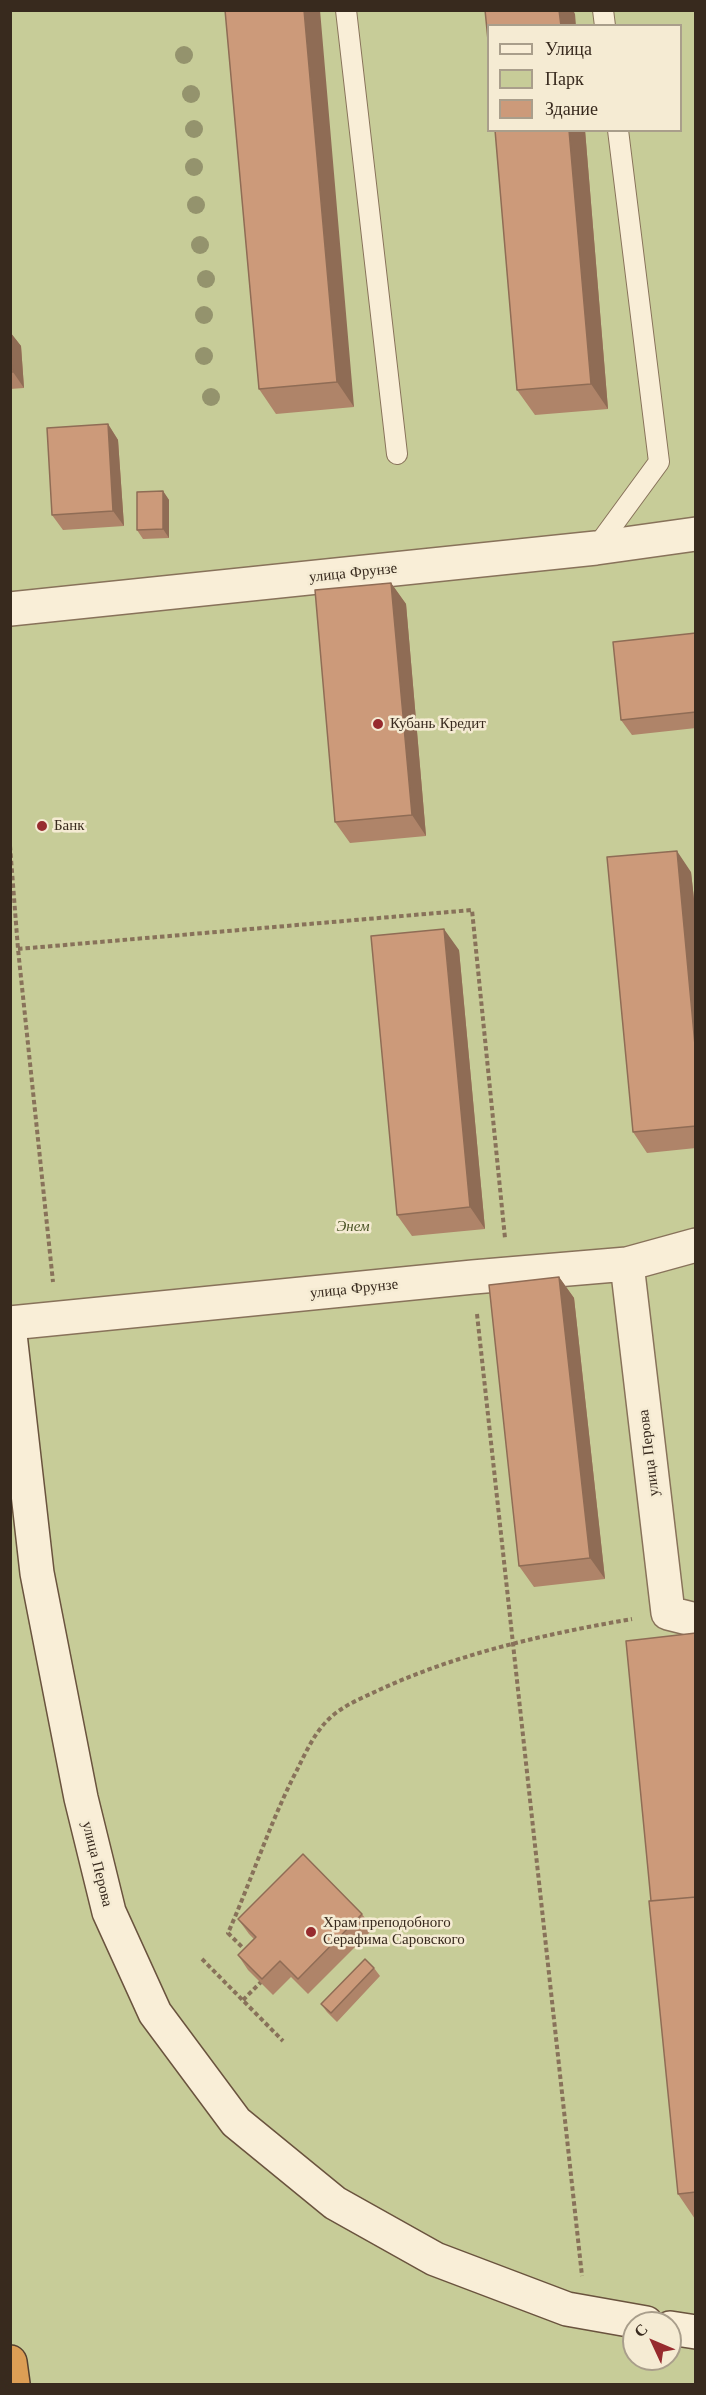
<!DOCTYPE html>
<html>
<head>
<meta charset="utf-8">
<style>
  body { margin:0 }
  #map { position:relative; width:706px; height:2395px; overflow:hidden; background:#eee0c4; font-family:"Libre Baskerville",serif }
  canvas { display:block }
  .frame { position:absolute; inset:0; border:12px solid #382a1e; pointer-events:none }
  .legend { position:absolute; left:487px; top:24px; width:195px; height:108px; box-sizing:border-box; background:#f5ebd3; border:2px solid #a99e8b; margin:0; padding:8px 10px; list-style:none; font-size:18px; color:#382a1e }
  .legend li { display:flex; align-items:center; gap:12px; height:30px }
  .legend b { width:30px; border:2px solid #a99e8b }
  .north { position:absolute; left:622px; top:2311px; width:60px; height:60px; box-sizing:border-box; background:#f5ebd3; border:2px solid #a99e8b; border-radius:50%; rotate:314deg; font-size:16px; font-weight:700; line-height:24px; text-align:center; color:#382a1e }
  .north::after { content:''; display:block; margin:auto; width:21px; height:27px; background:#972b2e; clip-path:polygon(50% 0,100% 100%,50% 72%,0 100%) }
</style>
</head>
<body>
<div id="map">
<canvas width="706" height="2395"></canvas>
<div class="frame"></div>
<ul class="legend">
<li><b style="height:8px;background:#f9eed7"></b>Улица</li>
<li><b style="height:16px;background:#c7cc98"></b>Парк</li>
<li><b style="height:16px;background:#cc9a7a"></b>Здание</li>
</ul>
<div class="north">С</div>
</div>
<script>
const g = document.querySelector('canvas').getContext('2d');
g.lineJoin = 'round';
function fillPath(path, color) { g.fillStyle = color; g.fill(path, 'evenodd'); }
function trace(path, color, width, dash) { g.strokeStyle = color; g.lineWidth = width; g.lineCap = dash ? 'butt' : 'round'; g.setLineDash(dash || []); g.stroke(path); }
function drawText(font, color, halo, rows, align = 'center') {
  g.font = font + ' "Libre Baskerville",serif'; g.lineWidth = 5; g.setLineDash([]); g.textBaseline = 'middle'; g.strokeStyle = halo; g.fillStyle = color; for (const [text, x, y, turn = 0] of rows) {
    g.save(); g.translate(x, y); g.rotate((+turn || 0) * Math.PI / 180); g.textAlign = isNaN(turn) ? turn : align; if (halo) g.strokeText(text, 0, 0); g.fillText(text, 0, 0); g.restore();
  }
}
fillPath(new Path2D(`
  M11,11h684v2373h-684zM488,26h192v104h-192zM634,2323h36v36h-36z`), '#c7cc98');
const lane = new Path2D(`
  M346,10l51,444
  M603,10l2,16
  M596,548l63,-86 -41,-332`);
const street = new Path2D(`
  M10,609l586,-61 100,-14
  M627,1264l41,349 28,7
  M10,1323l463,-46 154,-13 69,-19`);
const secondary = new Path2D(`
  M10,1334l27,239 44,225 28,114 46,101 81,109 99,81 100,56 132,50 79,14
  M670,2328l26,4`);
const highway = new Path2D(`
  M10,2362l3,22`);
trace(lane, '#88725a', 22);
trace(street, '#88725a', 36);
trace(secondary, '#6a533e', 36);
trace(highway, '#56402f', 36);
trace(new Path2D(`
  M10,846l8,103 35,333
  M18,949l454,-39 33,328
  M477,1314l105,962
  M247,1952l-19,-19c24,-54 42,-111 69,-163 8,-16 16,-34 28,-47 14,-16 35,-24 54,-33 80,-37 167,-56 253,-71
  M202,1959l81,82
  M243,2000l18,-18`), '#88725a', 4, [4.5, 3]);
trace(lane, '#f9eed7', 20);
trace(street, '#f9eed7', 33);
trace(secondary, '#f9eed7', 33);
trace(highway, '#dc9e55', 33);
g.fillStyle = '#94936d';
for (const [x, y] of [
  [184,55],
  [191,94],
  [194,129],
  [194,167],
  [196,205],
  [200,245],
  [206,279],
  [204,315],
  [204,356],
  [211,397]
]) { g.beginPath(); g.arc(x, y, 9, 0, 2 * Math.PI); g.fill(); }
fillPath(new Path2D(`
  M225,10l129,397 -78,7 -17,-25z
  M495,130h90l23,279 -73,6 -18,-25z
  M10,332l11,14 3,42 -14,1z
  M108,424l10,16 6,86 -61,4 -11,-15z
  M163,491l6,9v38l-26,1 -6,-9z
  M391,583l15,21 20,232 -76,7 -15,-21z
  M696,633v95l-64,7 -11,-15z
  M691,872l5,45v231l-49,5 -14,-21z
  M459,950l26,279 -73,7 -15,-21z
  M559,1277l15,21 31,281 -71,8 -15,-21z
  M696,1633v586h-1l-17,-25 -27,-293z
  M362,1914l11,15 -65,65 -17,-17 -18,18 -25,-25 -10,-15 16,-16 -5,-5 -11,-15z
  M374,1968l6,8 -43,46 -10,-10 -6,-8z`), '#af8469');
fillPath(new Path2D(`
  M304,10h16l34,397 -17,-25z
  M559,10h14l2,4 1,12h-15z
  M569,130h16l23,279 -17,-25z
  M10,332l11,14 3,42 -11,-16z
  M108,424l10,16 6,86 -11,-15z
  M163,491l6,9v38l-6,-9z
  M391,583l15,21 20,232 -14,-21z
  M677,851l14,21 5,45v139z
  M444,929l15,21 26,279 -15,-22z
  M559,1277l15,21 31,281 -15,-21z`), '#8f6c55');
const building = new Path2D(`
  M225,10h79l33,372 -78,7z
  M485,10h74l2,16h-72v24z
  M495,130h74l22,254 -74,6z
  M10,342l3,30h-3z
  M108,424l5,87 -61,4 -5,-87z
  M163,491v38l-26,1v-38z
  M391,583l21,232 -77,7 -20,-232z
  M696,633v79l-75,8 -8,-78z
  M677,851l19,205v70l-63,6 -26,-275z
  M444,929l26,278 -73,8 -26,-279z
  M559,1277l31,281 -71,8 -30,-281z
  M696,1633v264l-45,4 -25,-260z
  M303,1854l59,60 -64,65 -18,-18 -18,18 -24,-24 18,-18 -18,-18z
  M696,1897v295l-18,2 -29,-293z
  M365,1959l9,9 -43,45 -10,-9z`);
fillPath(building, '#cc9a7a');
trace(building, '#8f6c55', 1.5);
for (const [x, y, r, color] of [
  [378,724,6,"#972b2e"],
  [42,826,6,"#972b2e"],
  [311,1932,6,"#972b2e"]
]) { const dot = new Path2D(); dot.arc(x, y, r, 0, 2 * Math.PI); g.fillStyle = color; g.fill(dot); trace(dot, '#f5ebd3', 2); }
drawText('15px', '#382a1e', '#f5ebd3', [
  ["улица Фрунзе",353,573,-6],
  ["улица Фрунзе",354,1289,-6],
  ["улица Перова",649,1453,-97],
  ["улица Перова",97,1864,76]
]);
drawText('15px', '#382a1e', '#f5ebd3', [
  ["Кубань Кредит",390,724],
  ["Банк",54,826],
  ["Храм преподобного",323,1923],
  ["Серафима Саровского",323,1940]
], 'left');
drawText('italic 15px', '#4a5425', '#f5ebd3', [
  ["Энем",353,1227]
]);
</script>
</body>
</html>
